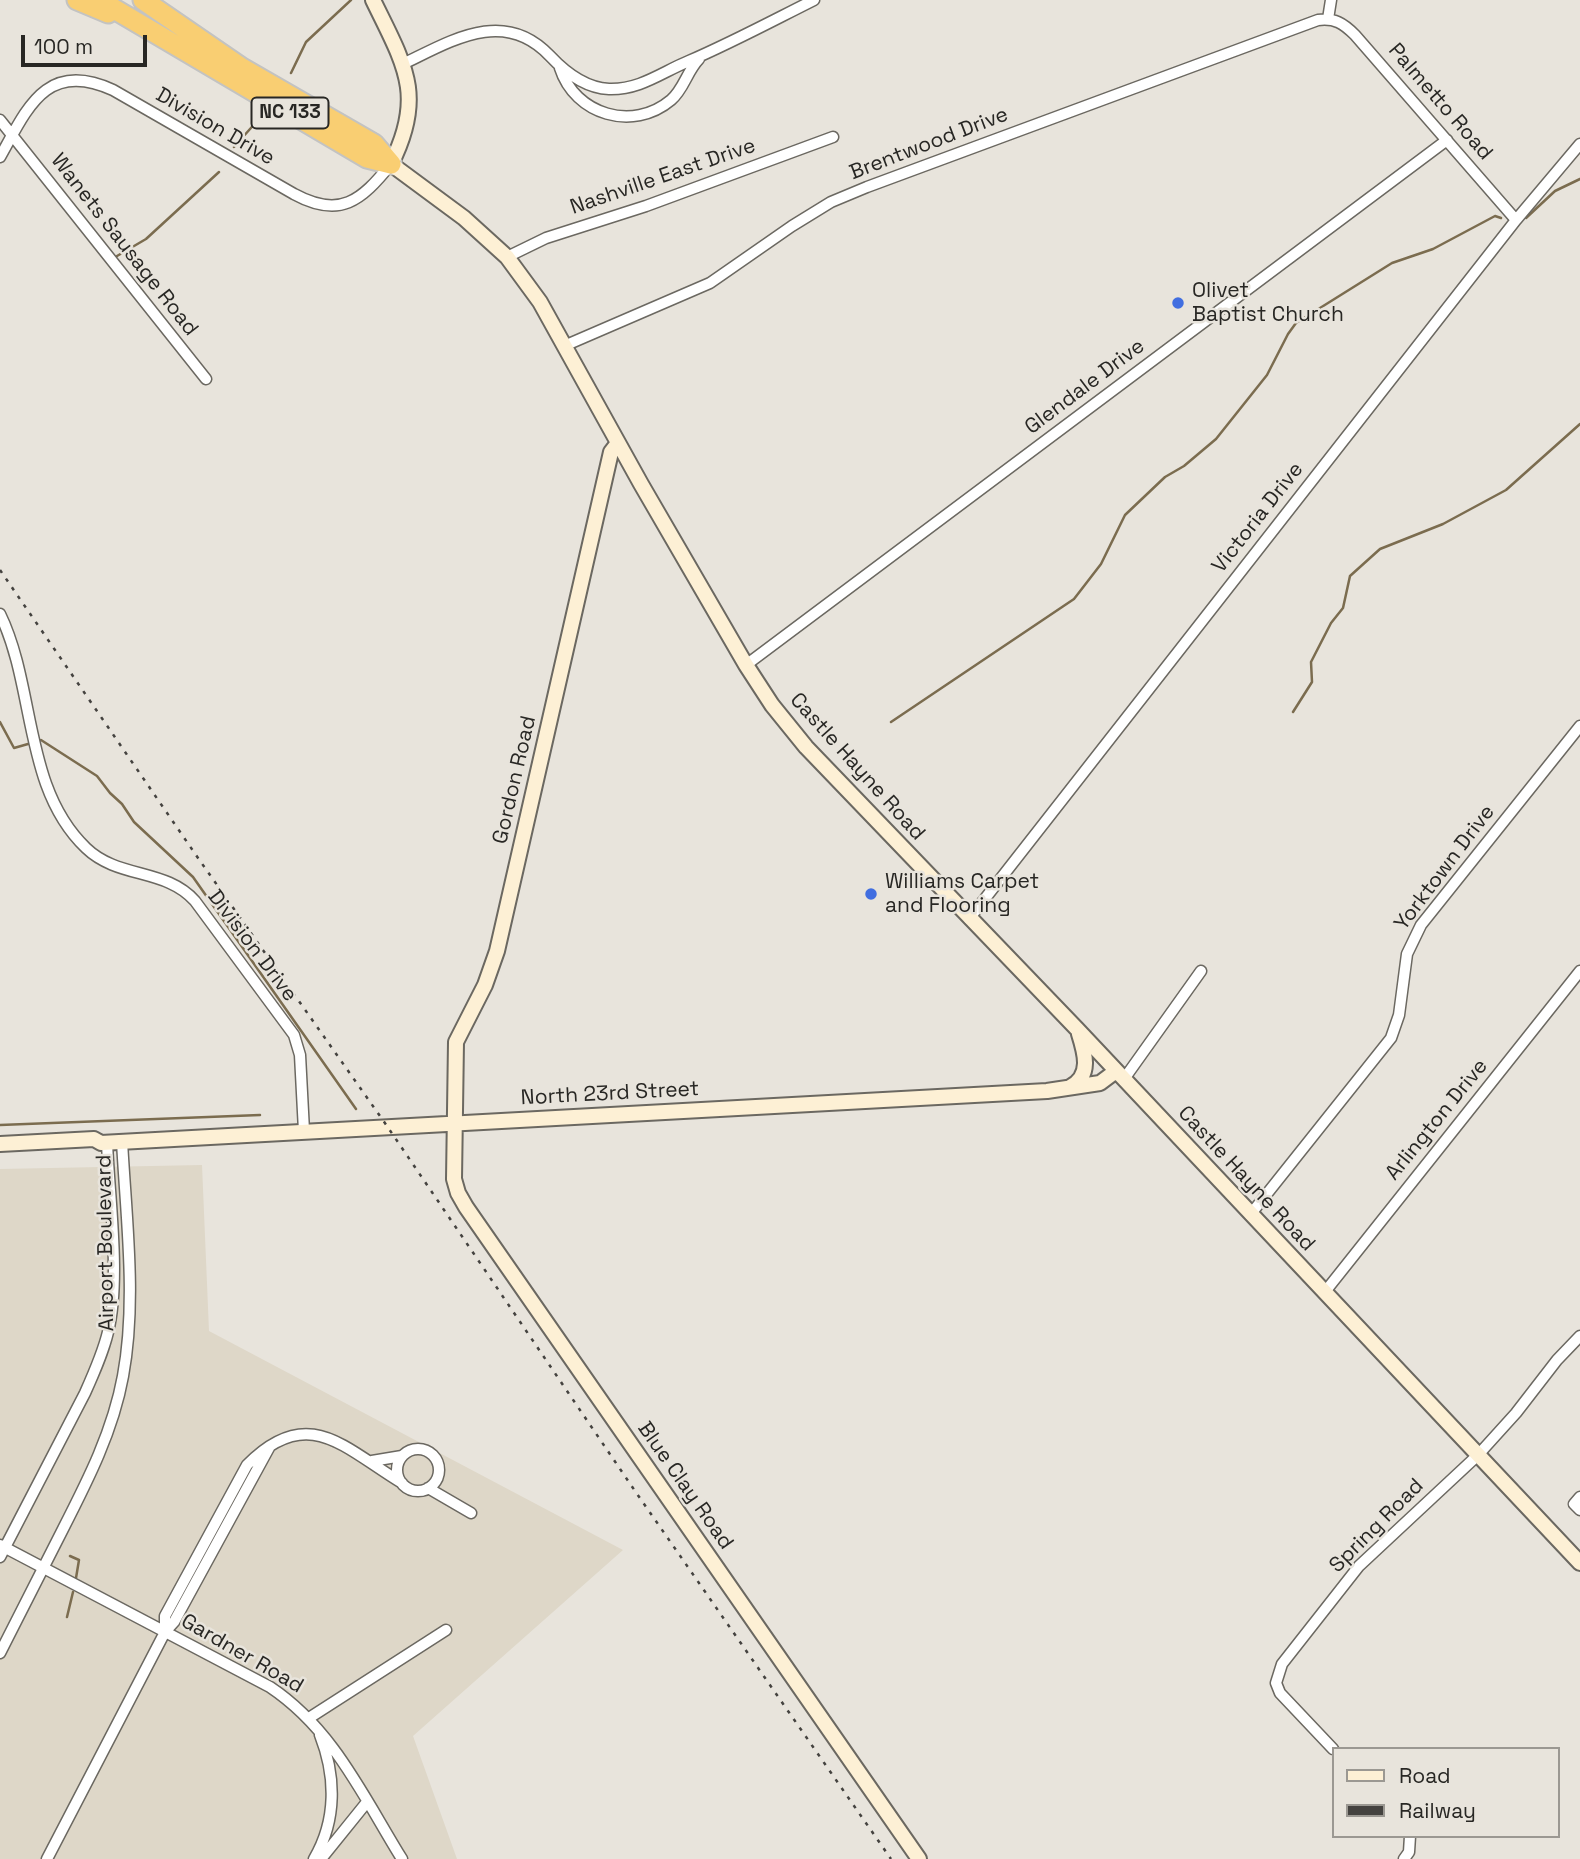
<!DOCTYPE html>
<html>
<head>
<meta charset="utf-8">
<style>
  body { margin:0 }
  #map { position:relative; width:1580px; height:1859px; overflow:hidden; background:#e8e4dc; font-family:"Space Grotesk",sans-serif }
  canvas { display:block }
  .legend { position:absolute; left:1332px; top:1747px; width:228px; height:91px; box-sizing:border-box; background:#e8e4dc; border:2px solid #9b9892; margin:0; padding:9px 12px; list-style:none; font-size:21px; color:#282724 }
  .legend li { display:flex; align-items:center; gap:14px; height:35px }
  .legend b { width:35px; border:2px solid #9b9892 }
  .scale { position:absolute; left:21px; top:35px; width:126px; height:32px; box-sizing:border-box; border:4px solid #282724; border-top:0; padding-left:9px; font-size:21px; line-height:24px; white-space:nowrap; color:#282724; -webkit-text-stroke:5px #e8e4dc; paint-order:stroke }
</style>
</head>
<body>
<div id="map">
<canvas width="1580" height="1859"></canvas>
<ul class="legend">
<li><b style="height:9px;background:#fdf0d5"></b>Road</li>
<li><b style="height:9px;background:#44423f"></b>Railway</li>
</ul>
<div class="scale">100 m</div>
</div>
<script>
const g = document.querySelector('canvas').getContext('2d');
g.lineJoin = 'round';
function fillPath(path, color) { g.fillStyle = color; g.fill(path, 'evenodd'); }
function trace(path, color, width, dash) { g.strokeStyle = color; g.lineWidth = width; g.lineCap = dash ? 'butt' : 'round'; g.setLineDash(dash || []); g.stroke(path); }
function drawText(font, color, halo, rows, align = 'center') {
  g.font = font + ' "Space Grotesk",sans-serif'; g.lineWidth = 5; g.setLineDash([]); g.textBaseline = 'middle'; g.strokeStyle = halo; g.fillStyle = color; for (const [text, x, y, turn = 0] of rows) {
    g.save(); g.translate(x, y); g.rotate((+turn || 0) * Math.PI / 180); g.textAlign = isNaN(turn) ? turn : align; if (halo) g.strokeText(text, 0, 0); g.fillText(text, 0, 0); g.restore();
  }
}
fillPath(new Path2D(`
  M202,1165l7,166 414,219 -210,186 44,123h-457v-690z`), '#ded7c8');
trace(new Path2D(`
  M291,73l15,-31 45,-42
  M234,147l24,-27
  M1526,218l29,-27 25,-12
  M117,256l29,-17 73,-67
  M1293,712l19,-30 -1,-20 20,-39 12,-15 7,-32 30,-27 63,-25 63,-34 74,-66
  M0,722l14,26 14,-4
  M891,722l183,-123 27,-35 24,-49 40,-38 19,-11 32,-27 51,-64 21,-41 8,-11 96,-60 41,-14 62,-33 6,2
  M41,740l56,36 13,17 12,11 12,18 59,55 163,232
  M0,1125l260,-10
  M70,1556l9,4 -3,18
  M67,1617l6,-25`), '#7b6c4f', 2.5);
const street = new Path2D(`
  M1328,19l3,-19
  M403,64c48,-23 101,-57 147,-8 15,16 36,32 59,33 31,1 53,-17 80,-28 42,-18 83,-40 125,-61
  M560,68c15,47 73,64 111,32 13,-11 16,-29 28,-41
  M0,120l206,259
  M0,157c27,-48 46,-98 113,-67l181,104c46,25 67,7 97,-30
  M507,257l39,-19 100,-32 187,-69
  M564,346l146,-63 82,-57 39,-24 36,-15 451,-167c17,-2 25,3 37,15l161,185
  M0,614c36,74 23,174 86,234 32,31 80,20 109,53l99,134 6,20 4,76
  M746,665l701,-525
  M969,919l547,-699 64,-76
  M1124,1079l77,-108
  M1250,1215l141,-177 8,-23 8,-61 14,-29 159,-199
  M1324,1293l256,-322
  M397 1470a21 21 0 1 1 42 0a21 21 0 1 1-42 0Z
  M372,1461l30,-5
  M428,1488l43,25
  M1580,1497l-6,7 6,6
  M0,1545l270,142c63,42 93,109 132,172
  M0,1557l85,-164c9,-20 18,-40 23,-61 13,-54 1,-134 -1,-190
  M165,1632v-16l82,-151c61,-62 97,-17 155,18
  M0,1653c21,-41 42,-82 63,-124 25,-49 50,-98 60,-153 14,-75 3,-159 -1,-235
  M309,1718l137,-88
  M1333,1749l-53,-56 -4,-10 6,-19 77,-98 119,-111 38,-42 41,-53 23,-24
  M47,1859l118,-227 9,-10 96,-176
  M314,1859c23,-39 22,-83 6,-124
  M321,1859l46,-57
  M1404,1859l5,-7 1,-16`);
const secondary = new Path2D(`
  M373,0c31,64 53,95 18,164l73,54 43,39 33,45 101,182 105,181 26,40 34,42 271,282 503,534
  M618,443l-7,9 -114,499 -12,34 -29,57 -2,137 4,14 8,14 453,652
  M1070,1087c22,-11 15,-34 9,-53
  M0,1144l94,-5 7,4 946,-52 53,-8 16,-12`);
const highway = new Path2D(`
  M77,0l31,13
  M99,0l268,158 24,6
  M143,0l99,68 132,76 17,20`);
trace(street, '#6b6861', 13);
trace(secondary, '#6b6861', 18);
trace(highway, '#c3c3c2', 23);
trace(street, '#fff', 10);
trace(secondary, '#fdf0d5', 14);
trace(highway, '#f9ce72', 19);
trace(new Path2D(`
  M0,570l198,288 189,268 248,365 256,368`), '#44423f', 2.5, [3.5, 7]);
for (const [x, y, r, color] of [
  [1178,303,7,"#416ee0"],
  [871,894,7,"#416ee0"]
]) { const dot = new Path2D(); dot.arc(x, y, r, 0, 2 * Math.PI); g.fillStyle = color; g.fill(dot); trace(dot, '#e8e4dc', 2.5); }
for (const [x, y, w] of [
  [290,113,77]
]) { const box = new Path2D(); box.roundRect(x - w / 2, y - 15.5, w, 31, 5); g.fillStyle = '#e8e4dc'; g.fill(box); trace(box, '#282724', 2); }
drawText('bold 19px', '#282724', null, [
  ["NC 133",290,113]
]);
drawText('21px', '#282724', '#e8e4dc', [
  ["Palmetto Road",1440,102,49],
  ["Division Drive",215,127,30],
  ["Brentwood Drive",929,144,-21],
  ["Nashville East Drive",663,177,-19],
  ["Wanets Sausage Road",124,245,52],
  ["Glendale Drive",1085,387,-37],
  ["Victoria Drive",1258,518,-52],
  ["Castle Hayne Road",857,767,48],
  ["Gordon Road",515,780,-77],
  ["Yorktown Drive",1445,868,-53],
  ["Division Drive",252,946,53],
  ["North 23rd Street",610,1094,-3],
  ["Arlington Drive",1437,1120,-51],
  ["Castle Hayne Road",1246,1179,47],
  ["Airport Boulevard",106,1243,-91],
  ["Blue Clay Road",685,1486,55],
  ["Spring Road",1377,1526,-45],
  ["Gardner Road",242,1654,30]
]);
drawText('21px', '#282724', '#e8e4dc', [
  ["Olivet",1192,291],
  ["Baptist Church",1192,315],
  ["Williams Carpet",885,882],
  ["and Flooring",885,906]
], 'left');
</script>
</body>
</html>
